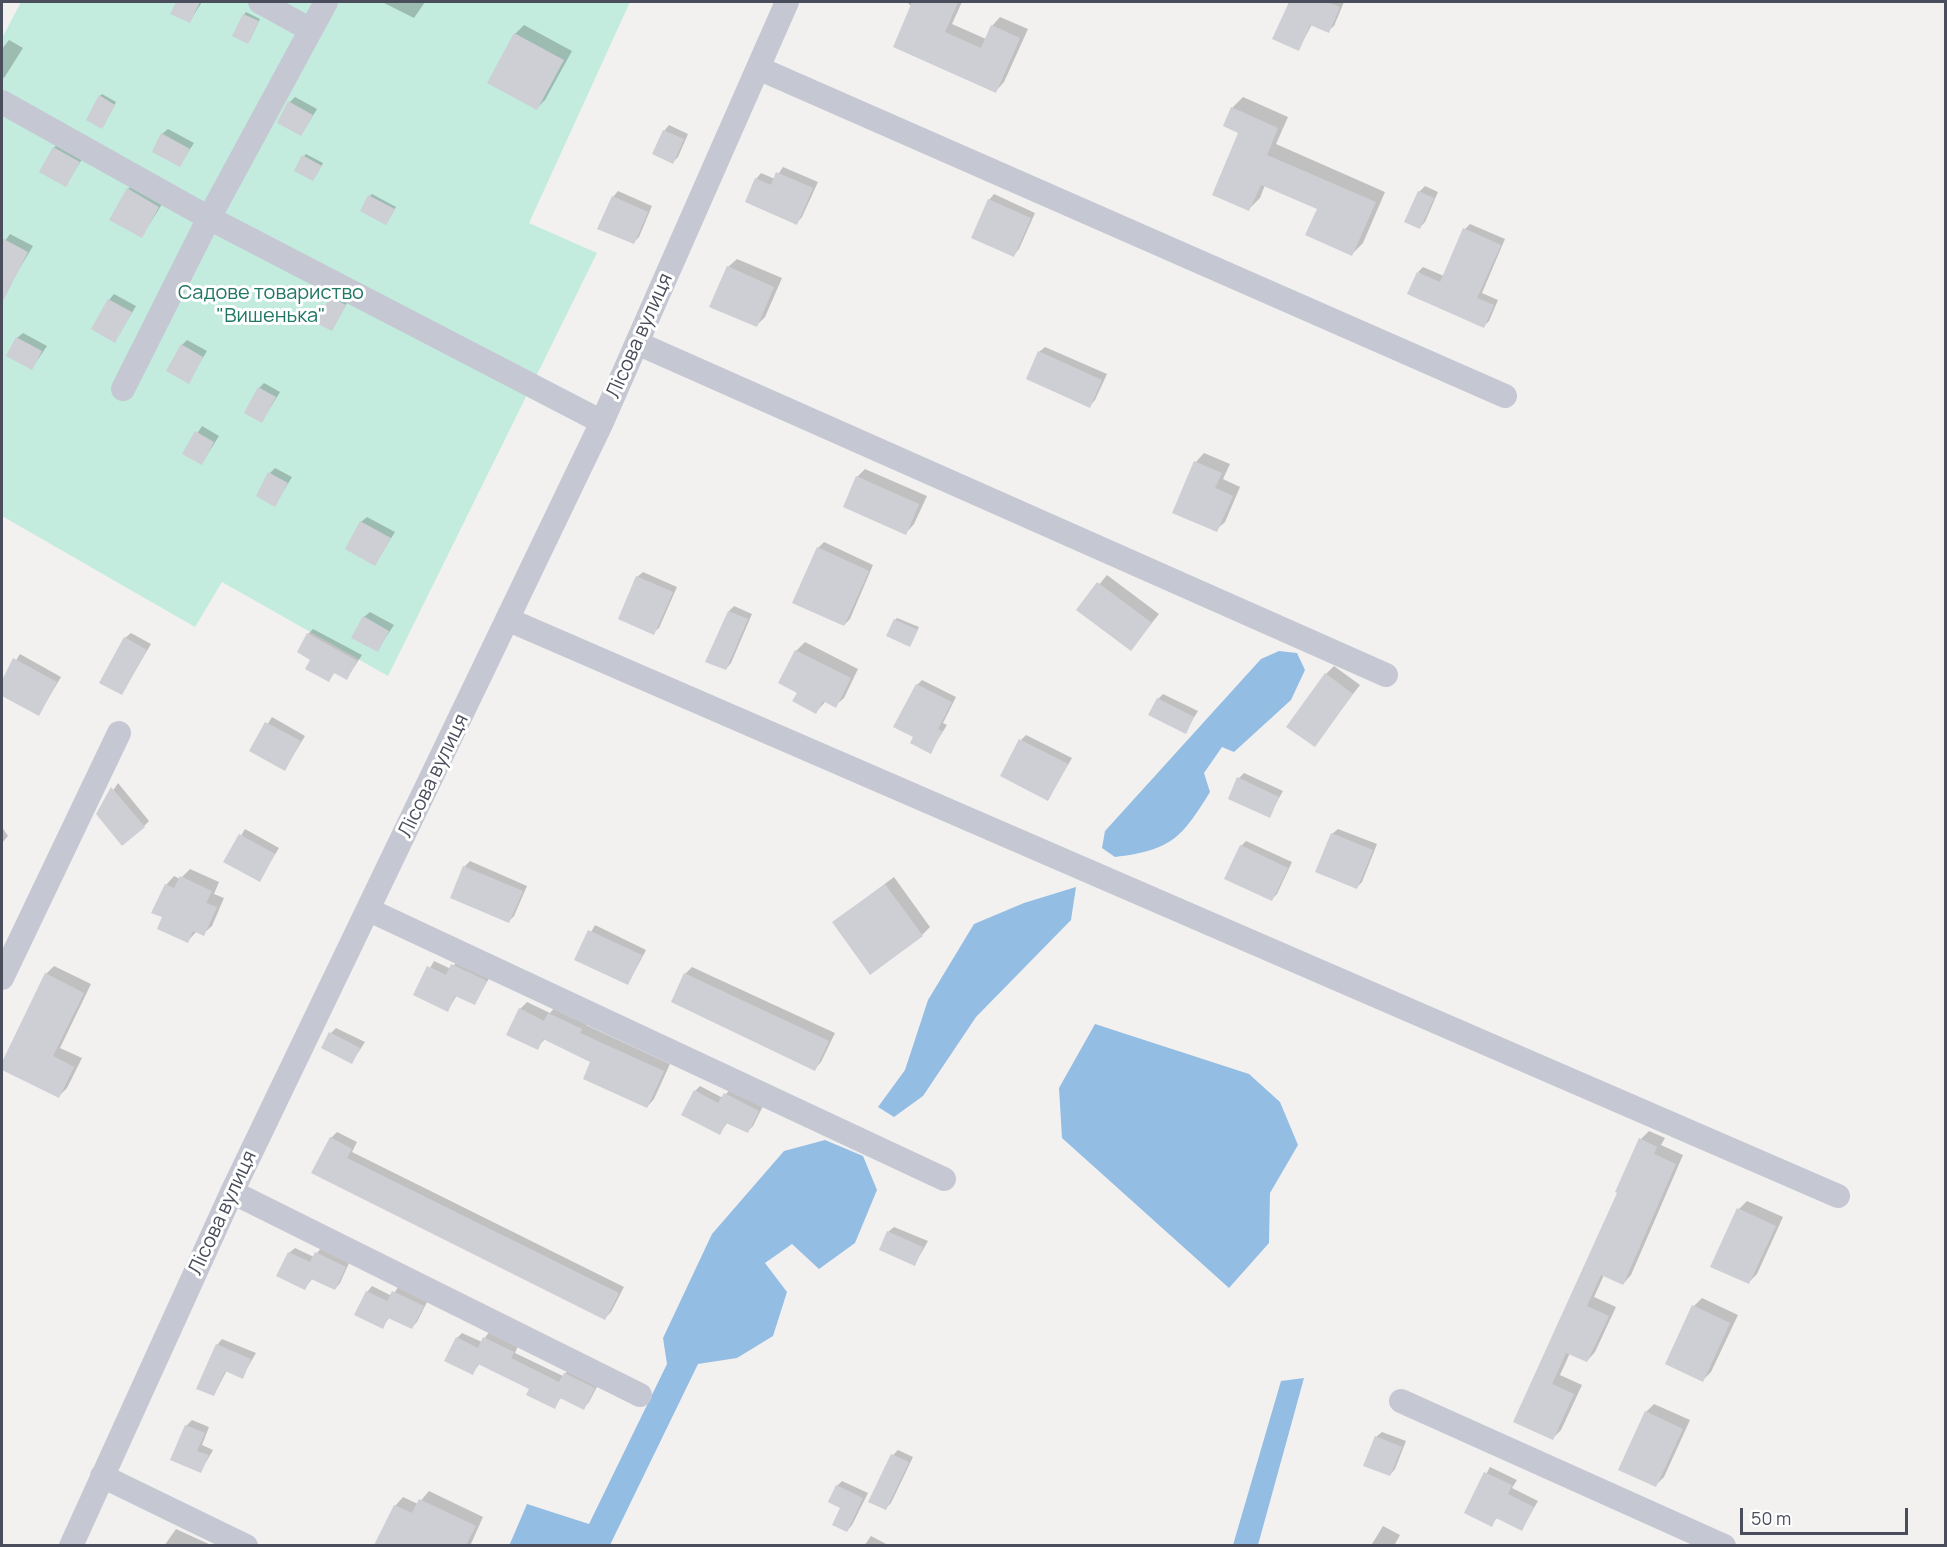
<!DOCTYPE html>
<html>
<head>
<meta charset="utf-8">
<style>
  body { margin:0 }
  #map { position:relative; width:1947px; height:1547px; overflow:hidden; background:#f2f1f0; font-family:Manrope,sans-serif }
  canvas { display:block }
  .frame { position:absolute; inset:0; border:3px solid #4a4e5c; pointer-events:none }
  .scale { position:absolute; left:1740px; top:1508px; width:168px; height:27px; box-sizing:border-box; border:3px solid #4a4e5c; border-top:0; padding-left:8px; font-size:18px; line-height:21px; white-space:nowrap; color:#4a4e5c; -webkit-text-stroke:4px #fff; paint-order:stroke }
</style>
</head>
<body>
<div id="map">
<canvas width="1947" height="1547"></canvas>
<div class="frame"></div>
<div class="scale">50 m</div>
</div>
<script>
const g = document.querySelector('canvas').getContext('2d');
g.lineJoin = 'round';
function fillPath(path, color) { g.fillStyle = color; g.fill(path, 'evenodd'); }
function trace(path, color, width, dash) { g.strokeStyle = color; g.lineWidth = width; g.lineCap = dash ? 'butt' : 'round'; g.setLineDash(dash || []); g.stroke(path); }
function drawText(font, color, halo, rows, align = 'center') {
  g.font = font + ' Manrope,sans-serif'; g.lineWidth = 6; g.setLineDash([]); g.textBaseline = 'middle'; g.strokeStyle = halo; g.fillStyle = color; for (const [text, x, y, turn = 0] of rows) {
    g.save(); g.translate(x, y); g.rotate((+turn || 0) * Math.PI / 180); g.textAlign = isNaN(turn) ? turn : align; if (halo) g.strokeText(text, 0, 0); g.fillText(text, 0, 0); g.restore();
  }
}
fillPath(new Path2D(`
  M21,2h609l-101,221 68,30 -209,423 -166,-94 -27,45 -193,-111v-478z`), '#c3ebde');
fillPath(new Path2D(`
  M1279,651l18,2 8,17 -14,30 -57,52 -12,-5 -18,26 6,19c-29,47 -39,58 -95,65l-13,-9 3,-17 156,-172z
  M1076,887l-5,33 -95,97 -53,79 -29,21 -16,-10 27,-37 23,-70 46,-76 50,-21z
  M1095,1024l154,50 31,28 18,43 -28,48 -1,50 -40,45 -167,-150 -3,-50z
  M825,1140l38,16 14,34 -22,53 -36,26 -27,-25 -27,19 22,29 -14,44 -36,22 -39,6 -88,181 -101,1 18,-42 62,20 78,-160 -4,-26 49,-104 72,-83z
  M1304,1378l-46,167h-25l48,-164z`), '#94bde4');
fillPath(new Path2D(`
  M178,2h24l-12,19 -18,-8z
  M382,2h43l-11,16z
  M907,2h55l-10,22 34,15 6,-13 8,-9 28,12 -24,53 -8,9z
  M1290,2h54l-10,24 -6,5 -16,-7 -13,25 -25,-11z
  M246,12l14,7 -10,21 -6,-25z
  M524,25l48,26 -27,49 -8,8 -48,-26 26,-48z
  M9,40l14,8 -19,30 -2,-1v-28z
  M102,94l14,8 -12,23 -4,-29z
  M295,97l22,12 -16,26 -11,-33z
  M1243,97l45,20 -12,27 109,48 -22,51 -11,11 -33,-46 -54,-23 -5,13 -11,11 -9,-77 -8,-24z
  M669,125l19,9 -10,23 -5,5 -9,-31z
  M168,129l26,14 -14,22 -18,-31z
  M59,142l25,14 -18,29 -12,-37z
  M306,154l17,9 -8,14 -11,-21z
  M783,167l35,15 -16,35 -5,6 -41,-44 5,-6 14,6z
  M133,184l31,17 -22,35 -14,-47z
  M1425,186l13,6 -13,30 -5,5 -14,-6 13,-29z
  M618,191l34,15 -13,31 -6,6 -20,-46z
  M372,194l24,13 -8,14 -18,-25z
  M994,194l41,19 -16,36 -5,6 -25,-55z
  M1470,224l35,15 -23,54 16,7 -9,21 -5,5 -66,-54 5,-5 21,9 21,-47z
  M10,234l23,12 -23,38 -8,-4v-35z
  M737,259l45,19 -17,39 -9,9 -28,-59z
  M114,294l22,12 -21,35 -6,-41z
  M334,296l13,7 -15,27v-32z
  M23,333l24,13 -15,22 -15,-30z
  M187,340l20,11 -19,31 -6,-37z
  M1045,347l62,27 -12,26 -5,6 -51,-54z
  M264,383l16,9 -18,29 -3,-33z
  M202,426l17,10 -17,27 -18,-9z
  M1204,453l26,11 -7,15 17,8 -15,35 -9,8 -20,-68z
  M275,468l17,9 -17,28 -5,-32z
  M865,469l62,27 -13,28 -8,9 -49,-56z
  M367,517l28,15 -20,32 -14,-42z
  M824,542l49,23 -23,54 -6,6 -50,-22 24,-55z
  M643,572l34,15 -18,41 -6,5 -16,-56z
  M1107,575l52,39 -28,35 -53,-39z
  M734,606l18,8 -21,49 -5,6 -19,-8 22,-50z
  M370,612l24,13 -17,25 -13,-33z
  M897,618l22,9 -9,18 -15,-25z
  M313,629l49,26 -15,23 -12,-6 -7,8 -16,-21 -4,-25z
  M131,633l20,11 -29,49 3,-55z
  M805,642l53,27 -14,29 -9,8 -9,-5 -10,11 -17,-20 -19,-10 16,-31z
  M20,654l41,23 -22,37 -37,-20v-11z
  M1334,666l26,19 -46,60 12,-71z
  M922,680l34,17 -13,26 4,2 -17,27 -15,-16 2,-51z
  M1163,694l35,17 -13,21 -27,-33z
  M272,717l33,19 -20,33 -34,-18z
  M1026,735l46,23 -24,41 -27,-59z
  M1244,773l39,18 -14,25 -30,-38z
  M118,783l31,38 -5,5 -46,-12z
  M2,827l6,9 -6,7z
  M245,829l34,19 -20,32 -34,-18z
  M1338,829l39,15 -15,38 -5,5 -25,-53z
  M1246,841l46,21 -15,32 -5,5 -31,-53z
  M470,861l57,25 -13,30 -5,5 -45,-54z
  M190,869l29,13 -5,12 10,4 -12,28 -9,8 -7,-2 -8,9 -22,-56 8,-9 6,3z
  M894,877l36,50 -8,8 -88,-13z
  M595,925l51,25 -18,34 -52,-25z
  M458,960l33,15 -16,28 -18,-8 -9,15 -33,-16 19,-33 17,8z
  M54,966l37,18 -31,64 22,10 -15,30 -8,8 -57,-28 44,-94z
  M692,967l143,66 -14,29 -7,8 -129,-96z
  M527,1002l23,11 6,-7 32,16 -2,3 84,39 -16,35 -7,8 -55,-46 -47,-22 -8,9 -17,-39z
  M336,1028l29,14 -13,20 -21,-29z
  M700,1086l23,12 7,-9 33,17 -10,20 -5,5 -20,-9 -9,12 -24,-43z
  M1649,1131l16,7 -4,7 22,10 -52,120 -8,9 -19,-9 -10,22 22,10 -21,45 -8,9 -17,-8 -10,22 22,10 -21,45 -9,9 -37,-17 104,-229 22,-54z
  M337,1132l20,10 -5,10 272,135 -13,25 -6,6 -291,-146 17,-34z
  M1747,1201l36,16 -26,57 -9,9 -9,-74z
  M894,1227l34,14 -13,23 -27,-32z
  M295,1248l19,9 7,-9 29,13 -10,22 -5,6 -22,-11 -8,10 -16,-35z
  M372,1286l20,10 7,-10 29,14 -11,22 -5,5 -22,-10 -8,10 -15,-35z
  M1702,1298l36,17 -27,57 -8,8 -9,-74z
  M489,1332l29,14 -3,7 48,23 7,-8 29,15 -10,19 -5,6 -22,-11 -8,10 -23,-19 -51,-25 -7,10 -16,-35 5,-5 20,9z
  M222,1339l34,14 -14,24 -15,-7 -13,25 3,-50z
  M1654,1404l36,16 -26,57 -8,8 -10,-73z
  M192,1420l17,7 -7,18 11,5 -12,21 -29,-12 15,-34z
  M1382,1432l24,9 -11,28 -5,6 -14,-38z
  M898,1450l15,7 -22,46 -6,6 8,-54z
  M1490,1467l27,13 -5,8 26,13 -16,28 -24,-12 -7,8 -25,-13z
  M842,1481l26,12 -16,32 -5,6 -10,-45z
  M429,1491l54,26 -13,29 -94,-1 19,-39 8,-9 15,7z
  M1383,1526l17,9 -6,11 -22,-2z
  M176,1529l37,17h-49z
  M871,1536l19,10h-26z`), '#0003');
fillPath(new Path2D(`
  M176,2h24l-10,21 -20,-9z
  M912,2h46l-13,30 36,16 10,-23 29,13 -24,55 -103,-46z
  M1289,2h38l13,5 -11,26 -19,-8 -11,26 -27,-12z
  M243,14l16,7 -11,23 -16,-8z
  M514,33l50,27 -27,50 -50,-27z
  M99,95l16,10 -13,24 -16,-9z
  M288,101l25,14 -12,21 -24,-13z
  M1231,107l47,21 -11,27 109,47 -24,54 -47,-21 12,-26 -56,-24 -12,26 -37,-16 26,-62 -15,-7z
  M663,130l21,9 -11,25 -21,-10z
  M161,133l29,16 -10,18 -28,-15z
  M53,147l27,15 -14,25 -27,-15z
  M302,155l20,11 -9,15 -19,-10z
  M776,172l37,16 -16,37 -52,-23 10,-24 16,7z
  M127,188l32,19 -17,31 -33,-18z
  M1418,191l16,7 -14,31 -16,-7z
  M368,195l27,14 -9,16 -26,-14z
  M612,196l36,16 -14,32 -37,-15z
  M988,199l43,19 -17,39 -43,-19z
  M1463,228l38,17 -24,53 17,7 -10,23 -77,-34 10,-22 23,10z
  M2,238l26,14 -26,51z
  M727,266l47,21 -17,40 -48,-20z
  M330,297l16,8 -14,26 -16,-8z
  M108,299l24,13 -17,31 -24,-14z
  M16,337l26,14 -10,19 -26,-14z
  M181,344l22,13 -14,27 -23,-13z
  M1038,351l64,29 -12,28 -64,-29z
  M258,387l18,10 -14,26 -18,-10z
  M195,431l19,11 -12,23 -20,-11z
  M1194,461l28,12 -7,15 18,8 -16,36 -45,-19z
  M268,472l20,11 -13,24 -19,-11z
  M856,476l63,28 -13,31 -63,-28z
  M360,521l31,17 -16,28 -30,-17z
  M817,547l52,24 -25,55 -52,-23z
  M636,576l37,16 -19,43 -36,-16z
  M1097,582l55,41 -21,28 -55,-41z
  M728,611l20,8 -22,51 -21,-8z
  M363,616l26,15 -11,21 -27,-14z
  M894,619l24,11 -8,17 -24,-11z
  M307,633l50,28 -10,19 -13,-7 -5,9 -24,-13 5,-9 -13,-8z
  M124,637l23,13 -25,45 -23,-12z
  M795,650l56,28 -15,30 -13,-7 -7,13 -24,-13 5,-8 -19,-10z
  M13,658l44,24 -18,34 -37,-20v-16z
  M1325,673l28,21 -38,53 -29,-20z
  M916,684l36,18 -14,27 4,2 -11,23 -21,-11 3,-6 -20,-10z
  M1157,698l37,19 -8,17 -38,-19z
  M265,722l36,19 -16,30 -36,-20z
  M1019,739l49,25 -20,37 -48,-25z
  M1237,777l42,20 -9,21 -42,-19z
  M111,787l34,40 -23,19 -26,-32z
  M1331,833l42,17 -16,39 -42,-17z
  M239,834l36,20 -15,28 -37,-20z
  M1240,845l48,23 -16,33 -48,-22z
  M463,866l60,25 -14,32 -59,-25z
  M180,876l32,15 -6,12 11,4 -13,29 -11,-5 -5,12 -31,-14 5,-12 -11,-4 14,-29 9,4z
  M885,884l38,52 -53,39 -38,-53z
  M588,930l54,25 -14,30 -54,-25z
  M451,964l36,17 -12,24 -20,-9 -7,16 -35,-17 14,-29 19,9z
  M45,973l39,20 -31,63 21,11 -15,31 -57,-28v-8z
  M684,973l145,68 -14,30 -144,-69z
  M519,1008l25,13 4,-8 34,16 -2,4 84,38 -17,37 -64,-29 7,-17 -47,-23 -5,11 -32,-15z
  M329,1032l31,16 -8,16 -31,-16z
  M694,1090l24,13 6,-10 35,18 -11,22 -22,-10 -6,12 -39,-20z
  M330,1137l22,12 -5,9 272,135 -14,27 -294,-147z
  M1639,1138l18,9 -3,7 22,10 -53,121 -22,-10 -14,31 22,10 -22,46 -21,-9 -14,31 22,10 -21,46 -40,-18 104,-229 -2,-1z
  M1737,1208l39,18 -27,58 -39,-17z
  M887,1231l36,16 -8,19 -36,-16z
  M288,1252l22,10 5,-10 31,15 -11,23 -24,-11 -6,11 -29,-14z
  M366,1291l21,10 5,-10 32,15 -12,23 -24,-11 -5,11 -29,-14z
  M1692,1305l38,18 -27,59 -38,-18z
  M456,1337l22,11 5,-11 31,15 -3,6 48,24 5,-9 31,15 -11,22 -24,-12 -5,11 -29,-14 3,-6 -51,-25 -5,11 -29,-14z
  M216,1344l35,15 -8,20 -18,-8 -11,25 -18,-7z
  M1645,1411l38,18 -27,58 -38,-17z
  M185,1425l20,8 -8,18 12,4 -8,18 -31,-13z
  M1375,1436l27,11 -12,29 -27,-10z
  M891,1454l18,8 -23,48 -18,-8z
  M1484,1472l28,13 -4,9 26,13 -12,24 -26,-13 -4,9 -28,-14z
  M836,1485l27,13 -16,34 -15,-7 8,-17 -12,-6z
  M419,1499l57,27 -10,19h-92l20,-40 18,8z`), '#ceced5');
trace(new Path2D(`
  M260,2l51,28
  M758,68l747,328
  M2,102l207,116 393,204
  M637,343l749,332
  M123,389l86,-171 117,-216
  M509,620l1329,576
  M369,910l575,269
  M2,978l117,-245
  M232,1192l408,203
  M1401,1401l323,145
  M102,1476l144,70
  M71,1546l161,-354 370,-770 185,-420`), '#c5c8d3', 24);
drawText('20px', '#207763', '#fff', [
  ["Садове товариство",271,293],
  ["\"Вишенька\"",271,316]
]);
drawText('20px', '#4a4e5c', '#fff', [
  ["Лісова вулиця",640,336,-66],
  ["Лісова вулиця",434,776,-64],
  ["Лісова вулиця",223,1213,-65]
]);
</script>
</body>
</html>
